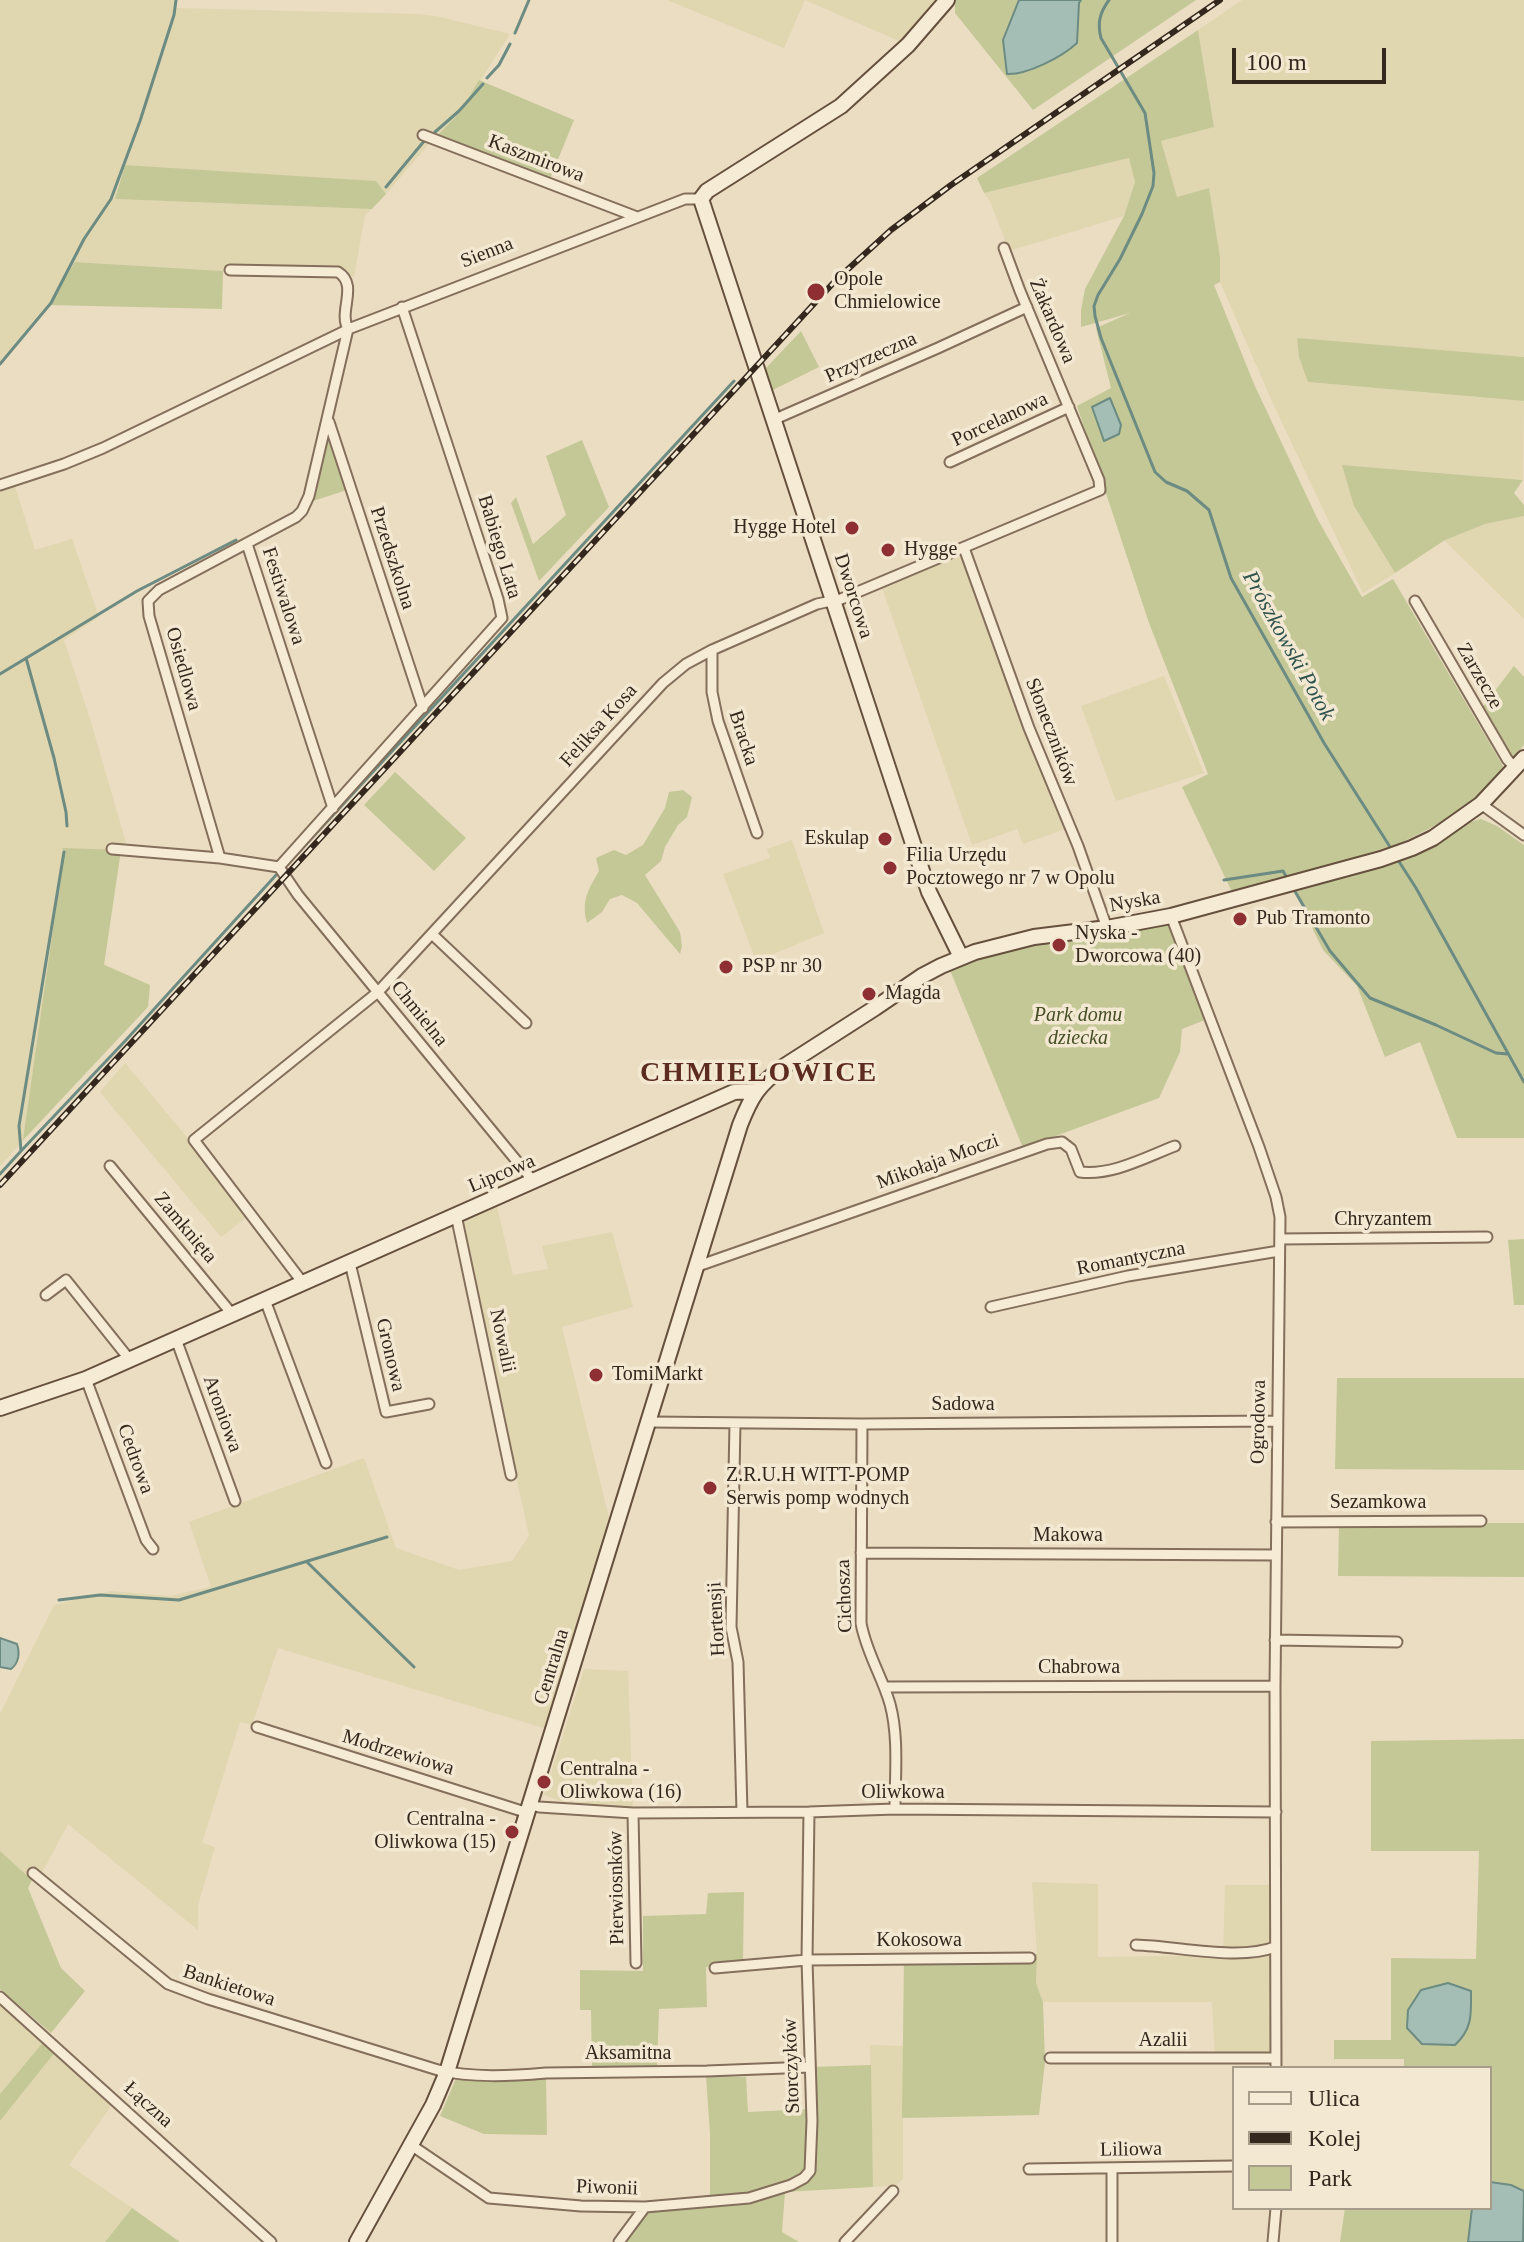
<!DOCTYPE html>
<html>
<head>
<meta charset="utf-8">
<style>
  body { margin:0 }
  #map { position:relative; width:1524px; height:2242px; overflow:hidden; background:#ebddc2; font-family:"Times New Roman",serif }
  canvas { display:block }
  .legend { position:absolute; left:1232px; top:2066px; width:260px; height:144px; box-sizing:border-box; background:#f3e8d1; border:2px solid #a79b89; margin:0; padding:10px 14px; list-style:none; font-size:24px; color:#34281e }
  .legend li { display:flex; align-items:center; gap:16px; height:40px }
  .legend b { width:40px; border:2px solid #a79b89 }
  .scale { position:absolute; left:1232px; top:48px; width:154px; height:36px; box-sizing:border-box; border:4px solid #34281e; border-top:0; padding-left:10px; font-size:24px; line-height:28px; white-space:nowrap; color:#34281e; -webkit-text-stroke:6px #f3e8d1; paint-order:stroke }
</style>
</head>
<body>
<div id="map">
<canvas width="1524" height="2242"></canvas>
<ul class="legend">
<li><b style="height:10px;background:#f6ebd5"></b>Ulica</li>
<li><b style="height:10px;background:#34281e"></b>Kolej</li>
<li><b style="height:22px;background:#c4c897"></b>Park</li>
</ul>
<div class="scale">100 m</div>
</div>
<script>
const g = document.querySelector('canvas').getContext('2d');
g.lineJoin = 'round';
function fillPath(path, color) { g.fillStyle = color; g.fill(path, 'evenodd'); }
function trace(path, color, width, dash) { g.strokeStyle = color; g.lineWidth = width; g.lineCap = dash ? 'butt' : 'round'; g.setLineDash(dash || []); g.stroke(path); }
function drawText(font, color, halo, rows, align = 'center') {
  g.font = font + ' "Times New Roman",serif'; g.lineWidth = 7; g.setLineDash([]); g.textBaseline = 'middle'; g.strokeStyle = halo; g.fillStyle = color; for (const [text, x, y, turn = 0] of rows) {
    g.save(); g.translate(x, y); g.rotate((+turn || 0) * Math.PI / 180); g.textAlign = isNaN(turn) ? turn : align; if (halo) g.strokeText(text, 0, 0); g.fillText(text, 0, 0); g.restore();
  }
}
fillPath(new Path2D(`
  M0,0h176l-1,8 242,6 19,2 74,18 -49,77 -27,27 -48,56 -11,-13 -251,-16 -9,34 256,10 -6,6 -11,62 -16,-5 -115,-1 -148,-9 -30,47 -45,54z
  M667,0h275l-34,45 -103,-45 -21,48z
  M1242,0h282v357l-227,-18 11,43 216,19 -1,79 -180,-15 11,41 41,67 -32,20 -89,-187 -54,-124v-25l-11,-68 -32,8 -17,-56 54,-14 -16,-97z
  M1129,158l6,24 -11,34 -115,35 -19,-50 -6,-8z
  M14,483l21,67 37,-11 27,78 -35,23 27,82 37,128h-7l-17,114 46,21 -3,22 -147,159v-679z
  M1524,516v103l-80,-79 41,-16z
  M956,555l10,6 49,141 51,127 -43,15 -6,-15 -45,16 -91,-260z
  M1164,676l40,97 -88,28 -35,-95z
  M792,840l32,93 -68,28 -33,-87 47,-16 -3,-9z
  M125,1063l126,151 -30,23 -121,-145z
  M496,1202l17,73 35,-6 -6,-23 70,-14 21,75 -71,20 49,199 -64,203 -269,-81 -26,77 -12,-3 -38,121 13,4 -17,58v25l-130,-106 -27,51 -9,5 -32,-29v-137l54,-109 57,-14 58,5 42,-9 -22,-65 175,-64 32,90 63,22 53,-9 17,-25 -68,-317z
  M584,1669l44,2 5,142 -46,-3 -43,-15z
  M1032,1882l66,2v73l125,-2 2,-70h50l1,173 -61,1 -3,-57h-169l-7,-19 1,-29z
  M0,2004l44,37 -44,53z
  M870,2045l33,1v133l-7,6 -23,2z
  M56,2051l57,52 -44,62 63,43 -27,34h-105v-121z`), '#e0d6b0');
fillPath(new Path2D(`
  M955,0h241l-163,110 -78,-97z
  M1198,30l16,97 -53,14 16,56 32,-9 11,69v25l-6,3 40,99 64,136 44,77 31,-18 113,192 -52,45 -53,27 -83,26 -86,23 -50,-105 26,-13 -59,-151 -72,-217 34,-18 -15,-60 34,-15 -49,14v-17l4,-21 39,-73 11,-34 -6,-24 -145,35 -7,-15z
  M479,80l95,40 -24,59 -115,-41 26,-27z
  M125,165l251,16 10,13 -14,15 -257,-10z
  M75,262l148,9 -1,38 -174,-4z
  M801,331l18,36 -46,23 -8,-21z
  M1297,338l227,19v44l-216,-19 -9,-25z
  M582,440l27,67 -70,74 -28,-78 5,-6 17,47 33,-29 -20,-59z
  M329,442l4,1 14,47 -37,12 16,-59z
  M1342,465l181,15 -9,13 10,12v11l-39,8 -40,16 -50,33 -41,-67z
  M1514,666l10,11v68l-12,14 -31,-50z
  M395,772l71,66 -32,33 -70,-66z
  M683,790l9,7 -5,20 -9,8 -13,22 -4,14 -16,14 35,57 2,14 -2,8 -43,-51 -15,-8 -12,4 -8,13 -15,11c-6,-22 1,-33 12,-52l-3,-13 18,-8 12,5 17,-10 22,-37 4,-16z
  M1481,819l16,7 27,19v293h-67l-37,-96 -35,15 -28,-71 -34,-36 -32,-66 160,-57z
  M62,848l59,2 -17,115 46,20 -2,22 -125,133 41,-288z
  M1171,916l39,102 -28,11 -2,23 -21,46 -136,50 -76,-185 14,-6z
  M1524,1239v66h-10l-6,-65z
  M1337,1378h187v92l-189,-1z
  M1339,1523h185v54l-186,-1z
  M1524,1739v452l-13,-6 -21,-3v-114h-86v-9h-70v-19h57v-82l85,1 3,-108h-108v-110z
  M0,1851l32,29 -4,8 33,80 24,23 -34,42 -51,-44z
  M744,1892l-1,73 -37,2 1,40 -48,2 -2,59h-65l-1,-58h-11v-40l63,1v-55l63,-2 2,-21z
  M1037,1954l-1,29 7,19 2,60 -6,53 -137,3 2,-162z
  M44,2041l12,10 -56,70v-27z
  M871,2065l2,122 -88,5 -3,40 17,10h-180l26,-35 65,-6v-67l-4,-58 40,1 2,35 63,-3 -1,-42z
  M457,2076l89,2 1,57 -63,-1 -44,-18z
  M132,2208l48,34h-75z
  M1345,2208h127l-4,34h-128z`), '#c4c897');
const water = new Path2D(`
  M1019,0h62l-2,3 -2,40c-15,14 -50,32 -70,31l-4,-34z
  M1110,398l11,27 -2,9 -15,7 -12,-34z
  M0,1638l17,6c3,9 2,19 -6,25l-11,-2z
  M1448,1983l23,8c0,23 2,37 -16,54l-33,-1 -15,-16 1,-18 13,-20z
  M1490,2182l21,3 13,6 -1,51h-55l4,-34h18z`);
fillPath(water, '#a4beb5');
trace(water, '#6c8b82', 2);
trace(new Path2D(`
  M1109,0c-9,12 -12,23 -8,38l44,75 9,60 -1,13 -11,28 -22,45 -22,36 -4,11 1,10 6,22 54,134 11,10 21,9 22,19 22,68 93,165 68,107
  M515,33l14,-33
  M487,78l12,-13 11,-21
  M435,132l24,-21 24,-27
  M386,187l39,-47
  M0,364l51,-61 33,-64 27,-40 29,-78 34,-106 2,-15
  M26,658l28,100 12,54 1,14
  M0,674l137,-83 99,-51
  M297,854l437,-473
  M1398,860l18,28 108,194
  M1224,880l59,-9 4,7
  M1293,888l37,63 40,47 66,27 60,28 12,1
  M21,1151l105,-111 151,-166
  M0,1174l21,-23 -2,-25 45,-274
  M308,1563l106,104
  M59,1600l41,-5 79,5 208,-63`), '#6c8b82', 3);
const street = new Path2D(`
  M423,135l214,82
  M773,420l165,-72 89,-41
  M329,422l94,286
  M950,462l119,-55
  M0,485l64,-21 39,-16 248,-120 334,-129h16
  M247,544l86,264
  M964,548l65,180 49,118 29,82
  M1415,601l92,158 8,9
  M712,650v42l6,29 39,112
  M1481,804l43,31
  M112,849l108,9 59,9
  M220,858l-71,-242 -1,-15 11,-11 137,-73 6,-6 7,-15 39,-167c-10,-18 11,-44 -10,-57l-108,-2
  M279,867l223,-249 -4,-19 -96,-292
  M279,867l19,28 236,287
  M1171,916l88,231 17,50 4,20 -5,469 1,382
  M433,935l93,88
  M110,1166l122,148
  M456,1215l55,260
  M1280,1239l207,-2
  M350,1263l36,149 43,-8
  M698,1266l349,-122 15,-2 9,7 9,23c32,4 66,-15 95,-26
  M303,1283l-109,-143 184,-148 285,-309 23,-19 26,-14 105,-46 24,-5 259,-109 -1,-10 -79,-189 -16,-43
  M46,1295l20,-15 64,80
  M265,1300l61,163
  M991,1307l137,-31 151,-25
  M176,1339l59,162
  M86,1379l60,161 7,9
  M650,1422l212,2 415,-3
  M735,1423l-4,204 7,35 4,150
  M862,1424l-1,199c5,29 21,53 29,81 9,33 5,71 5,105
  M1276,1522l205,-1
  M861,1553l415,2
  M1275,1640l122,2
  M884,1687l391,-1
  M257,1727l271,86
  M531,1805l8,2 94,6 176,-1 86,-3 381,3
  M633,1813l3,150
  M33,1873l135,111 40,15 230,71c34,8 73,6 108,3l161,-2 103,-4
  M1136,1945c41,1 103,16 139,2
  M715,1968l92,-8 223,-2
  M0,1997l271,245
  M1050,2058h226
  M411,2145l78,53 92,8 64,1 104,-9 42,-13 13,-7 6,-7 2,-50 -5,-161 2,-148
  M1112,2168v74
  M1029,2169l205,-3
  M619,2242l26,-35
  M845,2242l48,-51
  M1273,2242l3,-34`);
const secondary = new Path2D(`
  M947,0l-39,45 -67,61 -134,85 -6,8 223,678 5,15 32,65
  M0,1408l86,-29 648,-287 21,-1
  M357,2242l76,-137 14,-33 293,-947c11,-28 18,-40 43,-58l92,-59 47,-32 19,-10 34,-14 59,-15 73,-9 64,-12 210,-57 31,-11 21,-10 48,-34 43,-46`);
trace(street, '#836f5b', 13);
trace(secondary, '#65503e', 18);
trace(street, '#f6ebd5', 9);
trace(secondary, '#f6ebd5', 14);
const rail = new Path2D(`
  M0,1185l836,-905 55,-50 60,-45 269,-185`);
trace(rail, '#34281e', 6);
trace(rail, '#f3e8d1', 3, [9]);
for (const [x, y, r, color] of [
  [816,292,10,"#8e2f33"],
  [852,528,8,"#8e2f33"],
  [888,550,8,"#8e2f33"],
  [885,839,8,"#8e2f33"],
  [890,868,8,"#8e2f33"],
  [1240,919,8,"#8e2f33"],
  [1059,945,8,"#8e2f33"],
  [726,967,8,"#8e2f33"],
  [869,994,8,"#8e2f33"],
  [596,1375,8,"#8e2f33"],
  [710,1488,8,"#8e2f33"],
  [544,1782,8,"#8e2f33"],
  [512,1832,8,"#8e2f33"]
]) { const dot = new Path2D(); dot.arc(x, y, r, 0, 2 * Math.PI); g.fillStyle = color; g.fill(dot); trace(dot, '#f3e8d1', 3); }
drawText('20px', '#34281e', '#f3e8d1', [
  ["Kaszmirowa",536,159,21],
  ["Sienna",487,253,-21],
  ["Żakardowa",1052,321,67],
  ["Przyrzeczna",871,358,-24],
  ["Porcelanowa",1000,420,-25],
  ["Babiego Lata",499,547,73],
  ["Przedszkolna",392,558,72],
  ["Festiwalowa",283,596,72],
  ["Dworcowa",853,596,72],
  ["Osiedlowa",183,669,74],
  ["Zarzecze",1479,676,60],
  ["Feliksa Kosa",599,726,-48],
  ["Słoneczników",1051,732,69],
  ["Bracka",743,738,72],
  ["Nyska",1135,902,-10],
  ["Chmielna",419,1014,51],
  ["Mikołaja Moczi",938,1162,-20],
  ["Lipcowa",502,1174,-23],
  ["Chryzantem",1383,1220],
  ["Zamknięta",185,1228,50],
  ["Romantyczna",1131,1259,-11],
  ["Nowalii",502,1341,78],
  ["Gronowa",390,1355,77],
  ["Sadowa",963,1405],
  ["Aroniowa",222,1414,70],
  ["Ogrodowa",1259,1422,-89],
  ["Cedrowa",135,1459,70],
  ["Sezamkowa",1378,1503],
  ["Makowa",1068,1536],
  ["Cichosza",845,1596,-92],
  ["Hortensji",717,1619,-93],
  ["Centralna",552,1667,-73],
  ["Chabrowa",1079,1668],
  ["Modrzewiowa",398,1753,17],
  ["Oliwkowa",903,1793],
  ["Pierwiosnków",617,1888,-91],
  ["Kokosowa",919,1941],
  ["Bankietowa",229,1986,18],
  ["Azalii",1163,2041],
  ["Aksamitna",628,2054],
  ["Storczyków",792,2066,-92],
  ["Łączna",148,2105,42],
  ["Liliowa",1131,2150,-1],
  ["Piwonii",607,2188,2]
]);
drawText('20px', '#34281e', '#f3e8d1', [
  ["Opole",834,280],
  ["Chmielowice",834,303],
  ["Hygge Hotel",836,528,"right"],
  ["Hygge",904,550],
  ["Eskulap",869,839,"right"],
  ["Filia Urzędu",906,856],
  ["Pocztowego nr 7 w Opolu",906,879],
  ["Pub Tramonto",1256,919],
  ["Nyska -",1075,934],
  ["Dworcowa (40)",1075,957],
  ["PSP nr 30",742,967],
  ["Magda",885,994],
  ["TomiMarkt",612,1375],
  ["Z.R.U.H WITT-POMP",726,1476],
  ["Serwis pomp wodnych",726,1499],
  ["Centralna -",560,1770],
  ["Oliwkowa (16)",560,1793],
  ["Centralna -",496,1820,"right"],
  ["Oliwkowa (15)",496,1843,"right"]
], 'left');
drawText('italic 20px', '#464f26', '#f3e8d1', [
  ["Park domu",1078,1016],
  ["dziecka",1078,1039]
]);
drawText('italic 22px', '#2e534f', '#f3e8d1', [
  ["Prószkowski Potok",1288,646,61]
]);
g.letterSpacing = '2px';
drawText('bold 28px', '#5e2b20', '#f3e8d1', [
  ["CHMIELOWICE",759,1074]
]);
g.letterSpacing = '0px';
</script>
</body>
</html>
